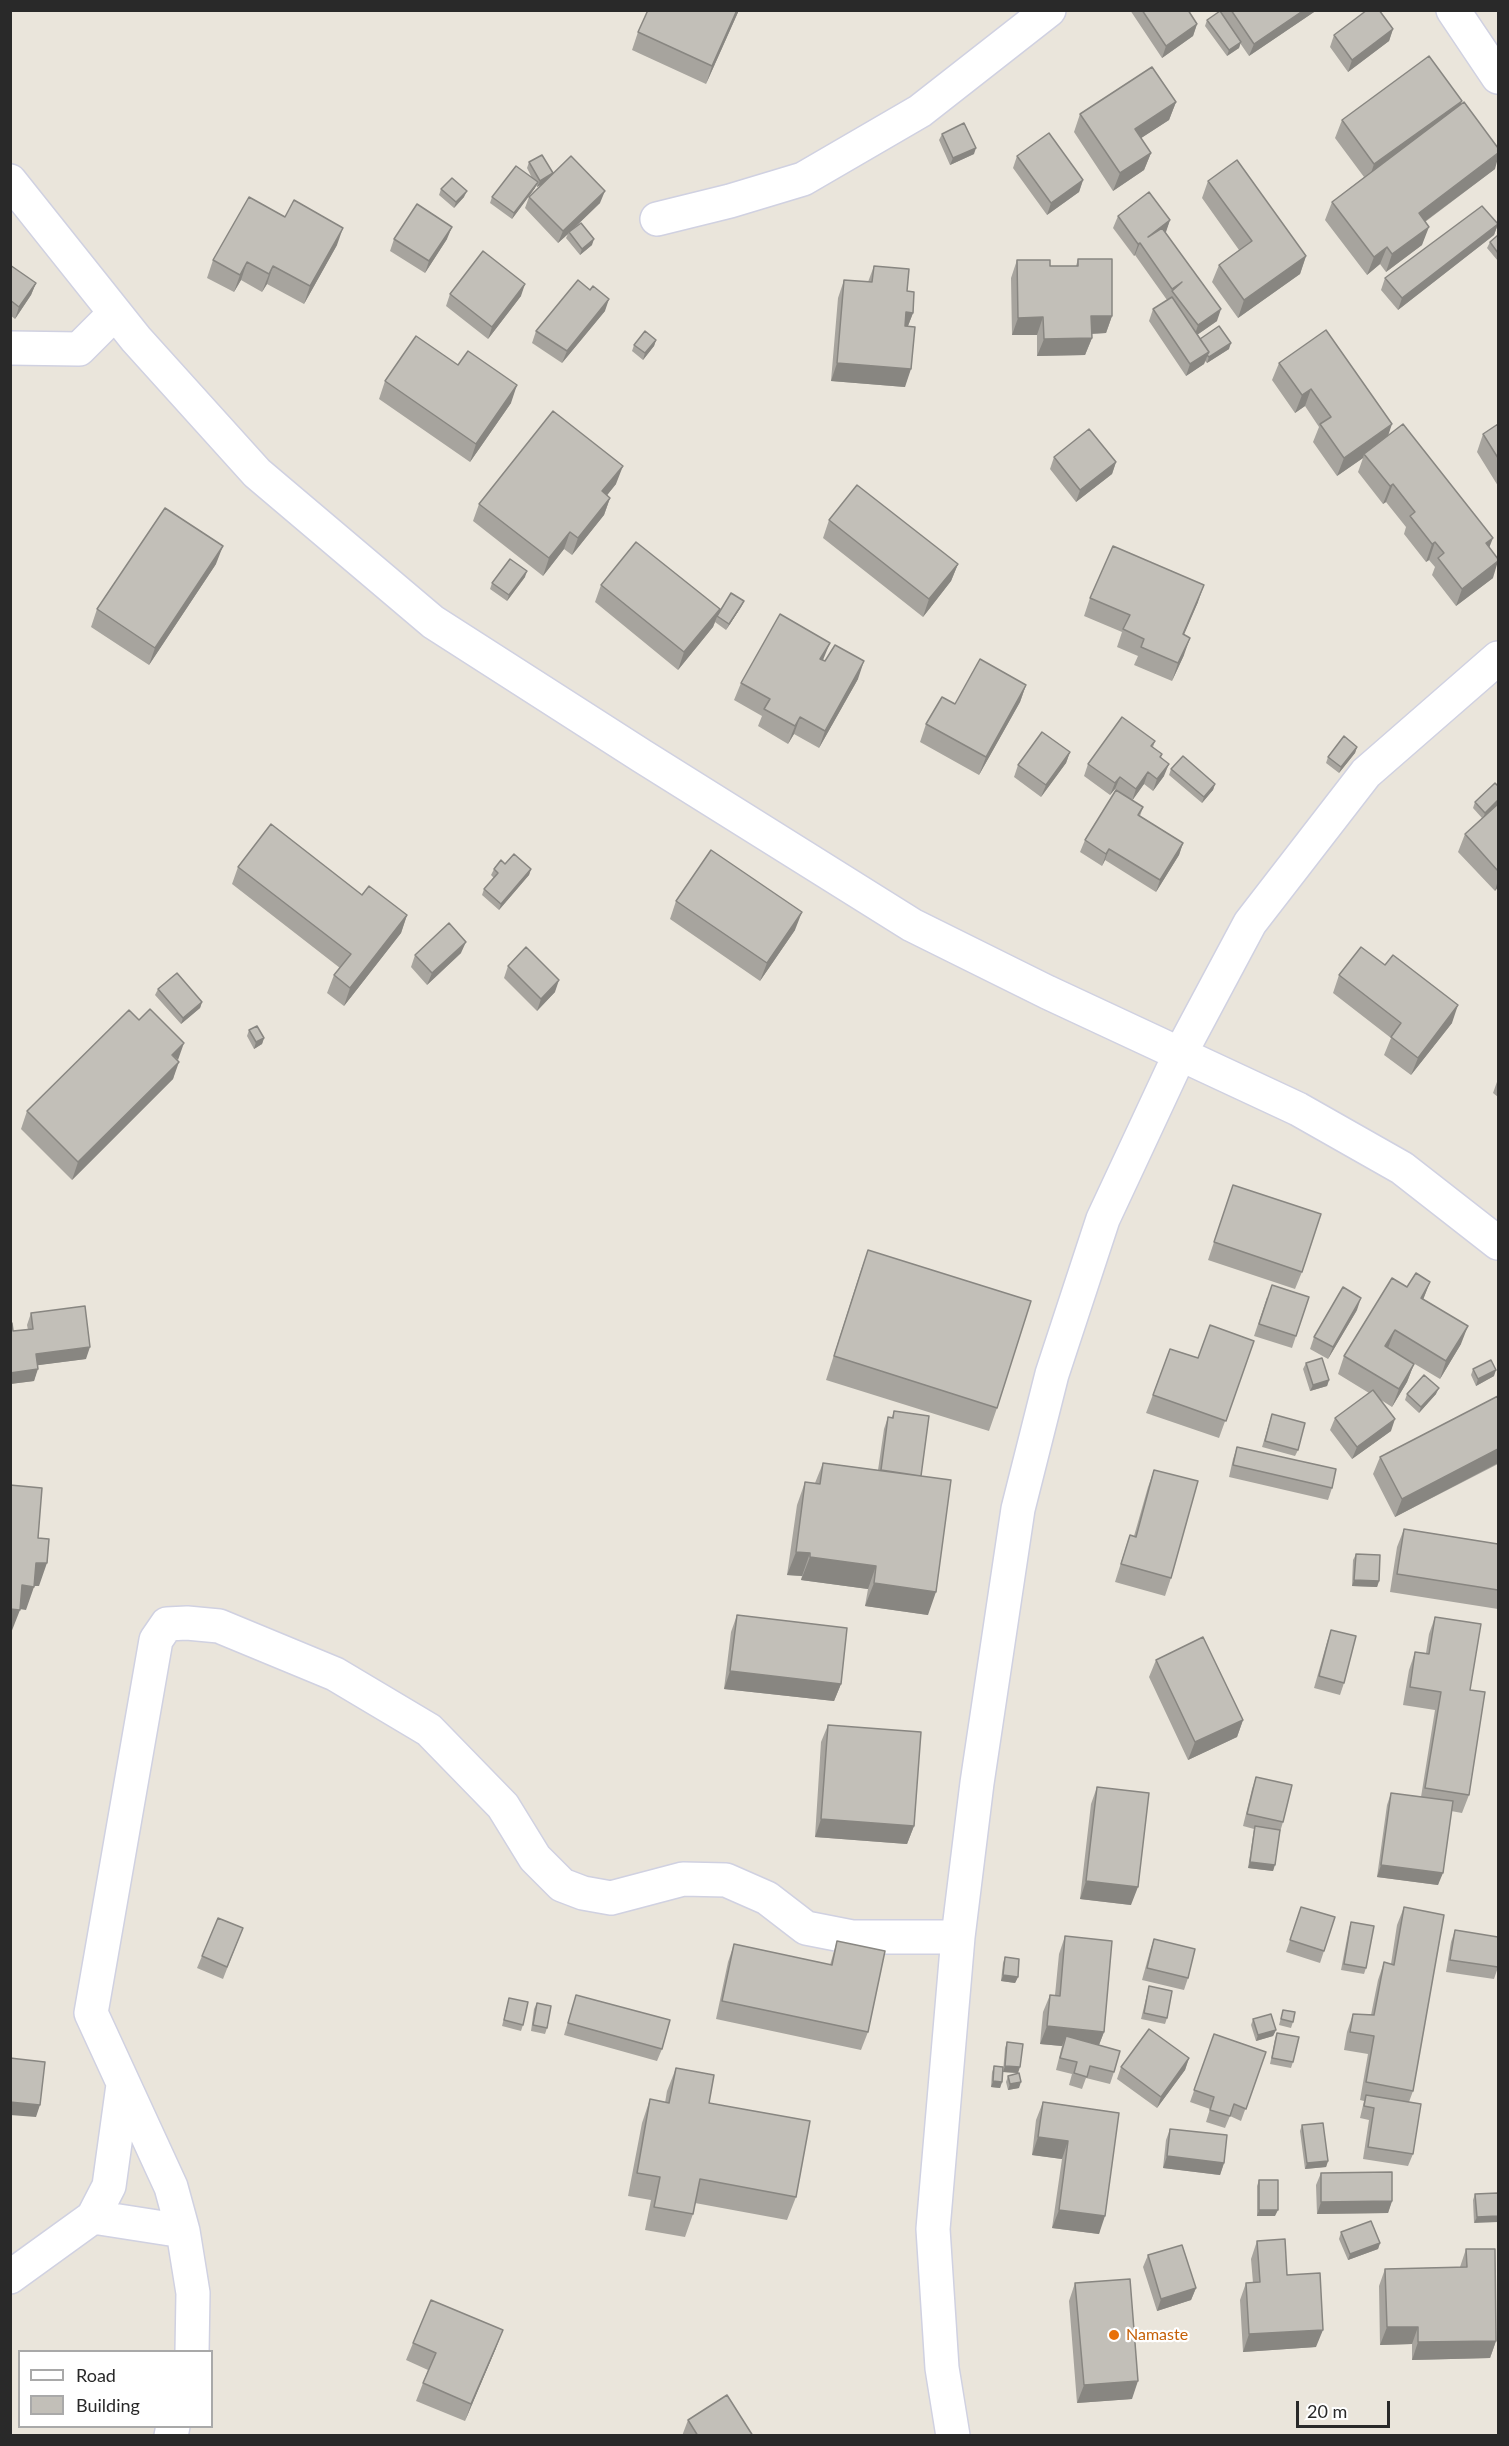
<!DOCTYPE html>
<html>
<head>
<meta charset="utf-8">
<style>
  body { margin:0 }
  #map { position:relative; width:1509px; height:2446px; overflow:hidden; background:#eae5db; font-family:Lato,sans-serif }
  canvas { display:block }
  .frame { position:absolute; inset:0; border:12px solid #292929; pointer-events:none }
  .legend { position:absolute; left:18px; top:2350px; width:195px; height:78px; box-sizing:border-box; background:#fff; border:2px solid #a9a9a9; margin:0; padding:8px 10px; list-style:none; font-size:18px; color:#292929 }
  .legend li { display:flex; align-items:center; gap:12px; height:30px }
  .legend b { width:30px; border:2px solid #a9a9a9 }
  .scale { position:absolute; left:1296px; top:2401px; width:94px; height:27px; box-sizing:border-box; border:3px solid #292929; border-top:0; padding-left:8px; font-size:18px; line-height:21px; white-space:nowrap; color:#292929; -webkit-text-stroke:4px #fff; paint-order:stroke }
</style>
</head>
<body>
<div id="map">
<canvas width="1509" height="2446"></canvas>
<div class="frame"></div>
<ul class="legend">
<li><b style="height:8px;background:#fff"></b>Road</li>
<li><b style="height:16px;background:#c2bfb8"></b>Building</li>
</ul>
<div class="scale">20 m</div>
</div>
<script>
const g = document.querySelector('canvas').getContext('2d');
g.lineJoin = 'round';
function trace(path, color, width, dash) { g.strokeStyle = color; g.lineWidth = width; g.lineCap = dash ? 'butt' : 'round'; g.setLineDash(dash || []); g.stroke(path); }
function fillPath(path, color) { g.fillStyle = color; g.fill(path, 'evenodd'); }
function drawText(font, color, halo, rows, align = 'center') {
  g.font = font + ' Lato,sans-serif'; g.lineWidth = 4.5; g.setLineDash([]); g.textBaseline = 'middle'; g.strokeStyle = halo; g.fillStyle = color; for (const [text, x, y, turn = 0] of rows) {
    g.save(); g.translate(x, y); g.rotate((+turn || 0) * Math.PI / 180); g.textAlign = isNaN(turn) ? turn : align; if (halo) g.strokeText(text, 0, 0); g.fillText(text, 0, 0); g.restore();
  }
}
const minor = new Path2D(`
  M1453,10l45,67
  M10,181l126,158 121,134 176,149 209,134 270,169 135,67 251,117 104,59 96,75
  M657,219l73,-18 73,-22 117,-68 129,-101
  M10,348l69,1 36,-36
  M93,2217l90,14
  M10,2277l83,-60 16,-31 14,-101
  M192,2352l1,-59 -10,-62 -12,-44 -80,-174 65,-373 11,-16 20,-1 32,3 116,48 94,56 74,76 32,52 27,27 21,8 28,5 72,-19 43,1 41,18 39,30 46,9h106
  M171,2436l2,-10
  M953,2436l-11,-68 -9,-139 25,-292 19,-154 41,-274 34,-135 51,-155 77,-165 70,-131 116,-150 132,-115`);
trace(minor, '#d0d1e1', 36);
trace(minor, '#fff', 33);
fillPath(new Path2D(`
  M739,10l-33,74 -74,-34 6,-18z
  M1130,10h58l9,14 -4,12 -31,22z
  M1222,10h95l-68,46 -9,-13 -1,5 -12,8 -22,-30 2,-6 14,-7z
  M1393,29l-4,12 -41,31 -18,-25 4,-12z
  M1176,102l-7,18 -28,18 10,15 -7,17 -31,21 -39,-59 6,-18z
  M1461,104l34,65 -70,53 -3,23 -36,27 -6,-8 -13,11 -42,-55 7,-18 32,-25 -29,-39 7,-18z
  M942,134l32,20 -24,11 -11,-25z
  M1017,156l66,24 -4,12 -32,23 -34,-47z
  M529,162l24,11 47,30 -25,24 17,18 -12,10 -14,-17 2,-4 -10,9 -33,-35 4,-11 12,-12 -4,2 -1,-2 -1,3 -23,31 -22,-16 2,-6 40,-19 -5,-10z
  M1208,181l98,75 -6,18 -62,44 -26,-36 7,-17 20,-15 -37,-52z
  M441,189l23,8 -10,11 -15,-13z
  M1118,216l52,4 -5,13 52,88 -20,14 3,4 29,10 -22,14 -2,-2 -1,3 -18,12 -37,-55 4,-12 14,-9 -32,-45 -1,1 -21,-28z
  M1498,224l-4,11 -96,75 -17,-20 4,-12z
  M1498,235v26l-11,-13 3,-6z
  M394,239h53l-22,34 -35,-22z
  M337,245l-33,59 -37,-20 -5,8 -21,-12 -7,12 -27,-14 6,-18z
  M1078,259l34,57 -6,17 -14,1v4l-7,17 -48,1v-21h-25l-1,-57 6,-18 33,6h26z
  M10,265l26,18 -5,12 -16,24 -5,-4z
  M874,266l33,25 6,22 -5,13 -3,61 -74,-6 7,-83 6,-18 24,2z
  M450,294l71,2 -33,43 -42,-33z
  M605,311l-43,52 -30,-20 4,-12z
  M656,340l-2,6 -11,14 -11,-9 2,-6z
  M1279,363l109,73 101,112 4,30 -37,28 -24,-31 3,-8 -6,-7 -3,2 -22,-28 2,-7 -20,-25 -3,2 -25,-32 5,-14 -26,18 -24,-34 6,-15 -14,-21 -10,7 -23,-33z
  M458,365l53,38 -41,59 -91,-63 6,-18z
  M1498,424v62l-21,-34 6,-18z
  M1054,457l62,5 -4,12 -36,28 -26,-33z
  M616,484l-9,11 3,3 -6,17 -32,40 -8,-6 -21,27 -70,-55 6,-17z
  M829,520l129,44 -7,17 -28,36 -100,-79z
  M216,564l-67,101 -58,-38 6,-18z
  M525,577l-18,24 -17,-12 2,-6z
  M601,585l117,29 26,-13 -3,6 -15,23 -11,-8 -2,5 -35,43 -83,-68z
  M1090,598l108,4 -14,33v20l-12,26 -38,-16 4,-9 -21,-9 5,-15 -38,-16z
  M823,660l35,19 -39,69 -25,-14 -6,10 -30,-18 4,-10 -28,-16 7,-17z
  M1026,685l-6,17 -41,73 -59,-33 6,-18z
  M1155,741l-2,6 9,7 -1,3 3,19 -11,15 -9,-7 -12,16 11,7 -3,9 43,27 -4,12 -23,37 -51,-32 -3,6 -22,-14 5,-12 42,-43 -12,-8 -5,6 -26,-19 4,-12z
  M1357,747l-2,6 -16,20 -13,-10 2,-6z
  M1070,752l-4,11 -25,34 -27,-20 4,-12z
  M1171,769l44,15 -2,6 -11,13 -33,-28z
  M1498,786v101l-3,4 -37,-39 7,-18 17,-16 -9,-10 2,-6z
  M505,864l26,5 -2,6 -30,35 -17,-15 2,-6 10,-11 -3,-3 3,-6z
  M238,867l169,48 -6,18 -57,73 -17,-13 7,-18 6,-7 -108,-84z
  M676,901l119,29 -35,51 -90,-62z
  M461,953l-34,32 -16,-18 4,-12z
  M508,966l47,26 -18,19 -33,-33z
  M1339,975l113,48 -41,52 -27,-20 7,-17 -58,-45z
  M158,989l44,13 -2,6 -19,16 -26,-29z
  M249,1030l15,8 -2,6 -8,5 -7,-13z
  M178,1060l-5,19 -101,101 -51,-51 6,-18z
  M1498,1079v18l-5,-4z
  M1233,1185l69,87 -7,17 -87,-29z
  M868,1250l129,158 -8,23 -163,-51 34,-107z
  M1430,1282l-7,17 38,45 -21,35 -52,-31 26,16 -7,18 -15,25 -11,-7 10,31 -39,28 -22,-29 5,-12 34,-25 -31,-19 6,-18 63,-69z
  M1267,1297l29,39 -4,12 -38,-12z
  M1357,1310l-29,49 -18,-10 4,-12z
  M31,1313l55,46 -48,6 -4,16 -24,3v-61l3,8 15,-1 -1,-5z
  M1254,1341l-35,97 -73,-25 24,-64 28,9z
  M1306,1363l23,17 -2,6 -17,5 -7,-22z
  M1473,1369l21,7 -18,10 -5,-11z
  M1407,1394h29l-17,19 -14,-13z
  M1498,1396v68l-103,53 -22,-43 7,-17z
  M894,1411l27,65 7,139 -63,-9 3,-17 -67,-9 1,-4 -15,-1 10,-70 8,-23 10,1 8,-20 55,7 6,-41 4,-12h4z
  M1272,1414l26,36 -3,6 -33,-9z
  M1237,1447l95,41 -4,12 -99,-23 4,-18z
  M1154,1470l17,108 -6,18 -50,-14 9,-29 6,-18 4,1 14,-49z
  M1404,1529l94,15v65l-108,-17 7,-45z
  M1356,1554l23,27 -2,6 -25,-1 1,-26z
  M737,1615l104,69 -7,17 -110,-12 7,-57z
  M1435,1617l35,73 -1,105 -7,18 -11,-2 -13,74 -61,-8 10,-72 4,-12 30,4 14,-87 -32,-5 6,-35 6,-18 11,1 3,-19z
  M1331,1630l13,53 -4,12 -26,-7 13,-46z
  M1156,1660l87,60 -6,17 -49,23 -39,-83z
  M828,1725l86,101 -7,18 -92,-7 6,-95z
  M1256,1777l27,45 -3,10 -7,39 -25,-3 6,-39 -11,-3 9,-37z
  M1097,1787l34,118 -51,-6 11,-95z
  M1301,1907l23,44 -4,12 -34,-11z
  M1404,1907l9,184 -4,11 4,52 -5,12 -45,-7 6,-39 -9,-2 4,-17 -4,-1 8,-46 -24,-4 3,-18 6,-18 18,1 7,-35 6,-18 7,2 6,-39z
  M1351,1922l15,46 -2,6 -23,-4 8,-42z
  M243,1928l-20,51 -26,-11 5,-12z
  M1455,1930l43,37 -4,12 -48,-7 5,-30z
  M1065,1936l39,96 -5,13 15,27 -4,12 -24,-6 -4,11 -13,-4 3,-11 -16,-4 6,-24 -22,-2 3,-32 7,-17h5l4,-41z
  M1154,1939l34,39 -4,12 -42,-10 8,-29z
  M837,1941l31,91 -7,18 -145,-31 12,-57 6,-18 96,21z
  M1005,1957l13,20 -3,6 -14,-2 2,-18z
  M1149,1986l18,32 -2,6 -24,-5z
  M576,1995l86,54 -5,12 -93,-26z
  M509,1998l14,27 -2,6 -19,-5z
  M537,2003l10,25 -2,6 -14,-3 3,-22z
  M1283,2010l10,12 -2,6 -12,-3z
  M1253,2019l23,11 -3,6 -17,5 -5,-16z
  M1277,2033l16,29 -2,6 -21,-4 5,-25z
  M1214,2034l52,18 -25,69 -11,-5 -5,12 -19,-6 4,-13 -20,-7z
  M1007,2042l11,31 -15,-1 2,-24z
  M1189,2058l-4,12 -28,38 -40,-29 4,-12z
  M994,2066l8,16 -2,6 -9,-1 1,-15z
  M676,2068l33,35 87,94 -9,23 -92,-17 -2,11 -8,23 -40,-7 6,-30 -23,-4 14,-73 8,-24 15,4 2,-12z
  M1008,2076l11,12 -11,2 -2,-8z
  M1043,2102l76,11 -20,121 -47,-6 10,-69 -30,-4 4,-35z
  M1302,2125l26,36 -2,6 -21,2 -5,-38z
  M1170,2129l54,34 -4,12 -57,-7 3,-28z
  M1321,2173l71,28 -4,12 -71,1 -1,-29z
  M1259,2180l16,36h-18v-30z
  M1498,2193l-24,30 -1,-23 2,-6z
  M1341,2232l39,11 -2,6 -30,11 -9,-21z
  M1257,2241l30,34 29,72 -73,5 -3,-52 6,-17h7l-2,-24z
  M1466,2249l30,92 -6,17 -78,2v-16l-32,1 -1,-59 6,-17 75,-2z
  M1148,2255l48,33 -5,12 -34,11 -14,-44z
  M1075,2283l57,116 -55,4 -8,-102z
  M413,2343l83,5 -31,73 -49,-20 12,-31 -22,-10z
  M688,2420l65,16h-71z`), '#a7a49e');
fillPath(new Path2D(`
  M737,10h2l-33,74 6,-18z
  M1304,10h13l-68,46 5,-12z
  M1197,24l-4,12 -31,22 4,-12z
  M1393,29l-4,12 -41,31 4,-12z
  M1241,42l-2,6 -12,8 2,-6z
  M1462,101l-6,18 -88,63 6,-18z
  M1176,102l-7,18 -40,26 6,-17z
  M976,148l-2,6 -24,11 3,-7z
  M1151,153l-7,17 -31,21 7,-18z
  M1498,153v5l-3,11 -83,62 7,-18z
  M553,173l-2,6 -14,8 3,-6z
  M1083,180l-4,12 -32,23 4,-12z
  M538,182l-3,6 -23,31 2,-6z
  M467,191l-3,6 -10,11 2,-6z
  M605,191l-5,12 -31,30v-1l-1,2 -10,9 5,-12z
  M1170,220l-4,12 -22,17 4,-12z
  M1498,224l-4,11 -96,75 4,-12z
  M452,227l-5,12 -22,34 4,-12z
  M1429,227l-7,18 -36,27 6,-18z
  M343,228l-6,17 -33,59 6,-18z
  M594,239l-2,6 -12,10 2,-6z
  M1140,243l-5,12 -1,1 4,-12z
  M1387,247l-7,17 -13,11 7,-18z
  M1306,256l-6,18 -62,44 6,-18z
  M247,262l-6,18 -7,12 6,-17z
  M273,266l-6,18 -5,8 7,-18z
  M36,283l-5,12 -16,24 4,-12z
  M525,284l-4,12 -33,43 4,-12z
  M609,299l-4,12 -43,52 5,-12z
  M1221,309l-4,12 -23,16 4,-12z
  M906,312l7,1 -7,18 -6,-1z
  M1091,316h21l-6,17 -21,1z
  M1043,317l-6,18h-25l6,-17z
  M1092,338l-7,17 -48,1 7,-17z
  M656,340l-2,6 -11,14 2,-7z
  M1231,343l-2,6 -22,14 2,-6z
  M1209,352l-5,12 -18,12 4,-12z
  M837,363l74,6 -6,18 -74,-6z
  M517,385l-6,18 -41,59 6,-18z
  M1311,389l-6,17 -10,7 7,-18z
  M1392,424l-6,18 -22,12 -1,4 -26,18 7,-18z
  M1116,462l-4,12 -36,28 4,-12z
  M623,466l-7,18 -20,25 6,-18z
  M1393,484l-7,18 -3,2 7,-18z
  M610,498l-6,17 -32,40 6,-17z
  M570,532l-6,17 -21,27 6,-18z
  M1493,538l-7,18v-13z
  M1435,542l-6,18 -3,2 6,-18z
  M223,546l-7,18 -67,101 6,-17z
  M1498,561l-5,17 -37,28 6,-17z
  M958,564l-7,17 -28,36 6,-18z
  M527,571l-2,6 -18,24 2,-6z
  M1204,585l-6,17 -22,50 7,-18z
  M744,601l-3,6 -15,23 3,-6z
  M720,609l-7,18 -35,43 6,-18z
  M1190,638l-6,17 -12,26 6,-18z
  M830,643l-7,17 -3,-1z
  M864,661l-6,18 -39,69 6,-17z
  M1026,685l-6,17 -41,73 7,-18z
  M800,717l-6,17 -6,10 7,-18z
  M1357,747l-2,6 -16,20 2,-6z
  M1070,752l-4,11 -25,34 5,-12z
  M1169,764l-5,12 -11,15 4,-12z
  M1148,772l-4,12 -12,17 4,-12z
  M1120,777l-5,12 -5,6 5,-12z
  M1215,784l-2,6 -11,13 2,-6z
  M1498,800v4l-15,15 2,-6z
  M1183,843l-4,12 -23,37 4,-12z
  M1109,849l-4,11 -3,6 4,-12z
  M531,869l-2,6 -30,35 2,-6z
  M1498,880v7l-3,4z
  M802,912l-7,18 -35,51 7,-18z
  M407,915l-6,18 -57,73 6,-18z
  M466,942l-5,11 -34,32 5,-12z
  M559,980l-4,12 -18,19 4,-12z
  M202,1002l-2,6 -19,16 2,-6z
  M1458,1005l-6,18 -41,52 7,-17z
  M264,1038l-2,6 -8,5 2,-7z
  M184,1043l-6,17 -6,-5z
  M179,1062l-6,17 -101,101 6,-18z
  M1430,1282l-7,18 -2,-2z
  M1361,1298l-4,12 -29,49 5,-12z
  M1468,1326l-7,18 -21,35 6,-18z
  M1395,1330l-7,18 -10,16 7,-18z
  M90,1347l-4,12 -54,7 4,-12z
  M1414,1364l-7,18 -15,25 7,-18z
  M38,1369l-4,12 -24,3v-11z
  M1496,1370l-2,6 -18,10 2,-7z
  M1329,1380l-2,6 -17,5 3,-6z
  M1439,1388l-3,6 -17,19 2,-6z
  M1395,1419l-4,12 -39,28 5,-12z
  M1498,1449v14l-103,54 7,-18z
  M796,1552l14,1 -8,23 -15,-1z
  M810,1557l66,9 -8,23 -67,-9z
  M36,1563h11l-8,23h-11z
  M1354,1580l25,1 -2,6 -25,-1z
  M874,1583l62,9 -8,23 -63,-9z
  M22,1585l12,2 -8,23 -13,-2z
  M10,1609l10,1 -9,23h-1z
  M730,1671l111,13 -7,17 -110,-12z
  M1243,1720l-6,17 -49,23 7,-18z
  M821,1819l93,7 -7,18 -92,-7z
  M1250,1862l25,3 -2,6 -25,-3z
  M1381,1865l62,8 -5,12 -61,-8z
  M1086,1881l52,6 -7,18 -51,-6z
  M1003,1975l15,2 -3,6 -14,-2z
  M1047,2026l57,6 -7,18 -31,-14 -4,10 -22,-2z
  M1276,2030l-3,6 -17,5 2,-6z
  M1189,2058l-4,12 -28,38 4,-11z
  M1005,2066l15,1 -2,6 -15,-1z
  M993,2081l9,1 -2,6 -9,-1z
  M1021,2082l-2,6 -11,2 2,-6z
  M10,2102l30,3 -4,12 -26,-2z
  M1038,2137l30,4 -6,18 -30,-4z
  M1167,2156l57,7 -4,12 -57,-7z
  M1328,2161l-2,6 -21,2 2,-6z
  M1392,2201l-4,12 -71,1 4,-12z
  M1059,2210l46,6 -6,18 -47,-6z
  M1259,2210h19l-3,6h-18z
  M1498,2216v6l-24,1 3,-6z
  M1380,2243l-2,6 -30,11 2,-6z
  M1196,2288l-5,12 -34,11 4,-12z
  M1387,2327h31l-6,17 -32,1z
  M503,2330l-7,18 -31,73 6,-17z
  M1323,2330l-7,17 -73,5 6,-18z
  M1496,2341l-6,17 -78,2 6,-18z
  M1138,2381l-6,18 -55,4 7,-18z`), '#888681');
const building = new Path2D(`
  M648,10h89l-25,56 -74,-34z
  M1142,10h46l9,14 -31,22z
  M1231,10h73l-50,34z
  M1367,10h12l14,19 -41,31 -18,-25z
  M1220,11l21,31 -12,8 -22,-30z
  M1429,56l33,45 -88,63 -32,-44z
  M1152,67l24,35 -41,27 16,24 -31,20 -40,-59z
  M1464,102l34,46v5l-79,60 10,14 -37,27 -5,-7 -13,10 -42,-55z
  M964,123l12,25 -23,10 -11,-24z
  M1049,133l34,47 -32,23 -34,-47z
  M542,155l11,18 -13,8 -11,-19z
  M571,156l34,35 -42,40 -34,-34z
  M1237,160l69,96 -62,44 -25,-35 33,-24 -44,-60z
  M516,166l22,16 -24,31 -22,-16z
  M452,178l15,13 -11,11 -15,-13z
  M1149,192l21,28 -22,17 14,-9 59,81 -23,16 -26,-34 10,-9 -10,7 -32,-46 -2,1 -20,-28z
  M249,197l36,20 9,-17 49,28 -33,58 -37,-20 -4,8 -22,-12 -7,13 -27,-15z
  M417,204l35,23 -23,34 -35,-22z
  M1482,206l16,18 -96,74 -17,-20z
  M581,223l13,16 -12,10 -13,-17z
  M1498,235v18l-8,-11z
  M483,251l42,33 -33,43 -42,-33z
  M1078,259h34v57h-21l1,22 -48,1 -1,-22 -25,1 -1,-58h33v6h28z
  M10,265l26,18 -17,24 -9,-7z
  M874,266l35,3 -2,22 7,1 -1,21 -7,-1 -1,14 10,1 -4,42 -74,-6 7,-83 28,2z
  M578,280l12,10 3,-4 16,13 -42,52 -31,-20z
  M1172,297l37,55 -19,12 -37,-55z
  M1219,326l12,17 -22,14 -2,-2 2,-3 -9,-13z
  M1326,330l66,94 -48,34 -24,-34 11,-7 -20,-28 -9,6 -23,-32z
  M645,331l11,9 -11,13 -11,-8z
  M416,336l42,29 10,-14 49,34 -41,59 -91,-63z
  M553,411l70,55 -21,25 8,7 -32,40 -8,-6 -21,26 -70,-54z
  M1403,424l90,114 -7,5 12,16v2l-36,28 -24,-31 6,-5 -9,-11 -3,2 -22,-28 5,-4 -22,-28 -3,2 -26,-32z
  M1498,424v34l-15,-24z
  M1089,429l27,33 -36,28 -26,-33z
  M857,485l101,79 -29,35 -100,-79z
  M165,508l58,38 -68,102 -58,-39z
  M636,542l84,67 -36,43 -83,-67z
  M1113,546l91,39 -21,49 7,4 -12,25 -37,-16 3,-8 -21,-10 7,-14 -40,-17z
  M510,559l17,12 -18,24 -17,-12z
  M731,593l13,8 -15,23 -12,-8z
  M780,614l50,29 -10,16 5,2 10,-16 29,16 -39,70 -25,-14 -5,9 -31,-17 6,-10 -29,-16z
  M980,659l46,26 -40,72 -60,-33 16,-27 13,7z
  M1122,717l33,24 -4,5 11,8 -2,3 9,7 -12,15 -9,-7 -12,17 -16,-12 -5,6 -27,-19z
  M1042,732l28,20 -24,33 -28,-20z
  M1344,736l13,11 -16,20 -13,-10z
  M1183,756l32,28 -11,13 -33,-28z
  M1495,783l3,3v14l-13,13 -10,-11z
  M1116,790l27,17 -5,8 45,28 -23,37 -51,-31 -3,5 -21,-14z
  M1498,804v67l-33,-37z
  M271,824l91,71 7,-9 38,29 -57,73 -16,-13 17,-21 -113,-87z
  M711,850l91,62 -35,51 -91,-62z
  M514,854l17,15 -30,35 -17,-15 14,-16 -4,-4 7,-9 4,4z
  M449,923l17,19 -34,31 -17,-18z
  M526,947l33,33 -18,19 -33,-33z
  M1361,947l24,18 8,-10 65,50 -40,53 -27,-21 10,-14 -62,-48z
  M177,973l25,29 -19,16 -25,-29z
  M150,1009l34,34 -12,12 7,7 -101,100 -51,-51 102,-101 10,10z
  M257,1026l7,12 -8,4 -7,-12z
  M1233,1185l88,29 -19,58 -88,-30z
  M868,1250l163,51 -34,107 -163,-52z
  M1416,1273l14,9 -9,16 47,28 -22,35 -51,-31 -10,16 29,18 -15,25 -55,-33 48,-78 15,9z
  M1272,1285l37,12 -13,39 -37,-12z
  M1343,1287l18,11 -28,49 -19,-10z
  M85,1306l5,41 -54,7 2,15 -28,4v-50h2l1,8 20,-2 -2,-16z
  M1210,1325l44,16 -28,80 -73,-26 17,-46 28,9z
  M1322,1358l7,22 -16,5 -7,-22z
  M1491,1360l5,10 -18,9 -5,-10z
  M1424,1375l15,13 -18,19 -14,-13z
  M1373,1390l22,29 -38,28 -22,-29z
  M1498,1396v53l-96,50 -22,-42z
  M894,1411l35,5 -8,60 -40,-6 7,-53 5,1z
  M1272,1414l33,9 -7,27 -33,-9z
  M1237,1447l99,22 -4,19 -99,-23z
  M823,1463l128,17 -15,112 -62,-9 2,-17 -66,-9v-4l-14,-1 9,-70 15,2z
  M1154,1470l44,11 -27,97 -50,-14 9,-29 6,2z
  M10,1485l32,3 -4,50 11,1 -2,24h-11l-2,24 -12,-2 -2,25 -10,-1z
  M1404,1529l94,15v46l-101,-16z
  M1356,1554l24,1 -1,26 -25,-1z
  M737,1615l110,13 -6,56 -111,-13z
  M1435,1617l46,7 -11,66 15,2 -16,103 -44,-7 16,-96 -31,-5 5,-35 14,2z
  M1331,1630l25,6 -12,47 -25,-7z
  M1203,1637l40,83 -48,22 -39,-82z
  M828,1725l93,7 -7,94 -93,-7z
  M1256,1777l36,8 -9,37 -36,-8z
  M1097,1787l52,6 -11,94 -52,-6z
  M1391,1793l62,8 -10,72 -62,-8z
  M1255,1826l25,4 -5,35 -25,-3z
  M1301,1907l34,10 -11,34 -34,-11z
  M1404,1907l40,8 -31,176 -47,-9 8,-46 -24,-4 3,-18 21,1 10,-53 10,3z
  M218,1918l25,10 -16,39 -25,-11z
  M1351,1922l23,4 -8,42 -22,-4z
  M1455,1930l43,7v30l-48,-7z
  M1065,1936l47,5 -8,91 -57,-6 3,-31 10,1z
  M1154,1939l41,10 -7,29 -41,-10z
  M837,1941l48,10 -17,81 -146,-31 12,-57 98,21z
  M1005,1957l14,2 -1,18 -15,-2z
  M1149,1986l23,5 -5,27 -23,-5z
  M576,1995l94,25 -8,29 -94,-26z
  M509,1998l19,4 -5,23 -19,-5z
  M537,2003l14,3 -4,22 -14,-3z
  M1283,2010l12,2 -2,10 -12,-3z
  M1271,2014l5,16 -18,5 -5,-16z
  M1149,2029l40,29 -28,39 -40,-30z
  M1277,2033l22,4 -6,25 -21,-4z
  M1214,2034l52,18 -20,57 -12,-5 -4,12 -20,-6 4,-13 -20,-7z
  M1066,2036l54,15 -6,21 -24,-6 -3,11 -13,-4 3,-11 -17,-4z
  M1007,2042l16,2 -3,23 -15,-1z
  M10,2058l35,4 -5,43 -30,-3z
  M994,2066l9,1 -1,15 -9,-1z
  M676,2068l38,7 -5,28 101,18 -14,76 -96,-18 -7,35 -39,-7 6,-30 -23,-4 13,-74 19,4z
  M1019,2073l2,9 -11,2 -2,-8z
  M1366,2095l55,9 -8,50 -45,-7 6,-39 -10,-2z
  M1043,2102l76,11 -14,103 -46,-6 9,-69 -30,-4z
  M1323,2123l5,38 -21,2 -5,-38z
  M1170,2129l57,6 -3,28 -57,-7z
  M1392,2172v29l-71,1v-29z
  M1259,2180h19v30h-19z
  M1498,2193v23l-21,1 -2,-23z
  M1371,2221l9,22 -30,11 -9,-22z
  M1285,2239l2,36 33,-2 3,57 -74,4 -3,-51 14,-1 -3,-41z
  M1182,2245l14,43 -35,11 -13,-44z
  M1466,2249h29l1,92 -78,1v-15h-31l-2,-58 82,-2z
  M1130,2279l8,102 -54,4 -9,-102z
  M431,2300l72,30 -32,74 -48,-21 13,-30 -23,-10z
  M727,2395l26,41h-55l-10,-16z`);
fillPath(building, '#c2bfb8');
trace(building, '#888681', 1.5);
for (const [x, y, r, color] of [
  [1114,2335,6,"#e8710a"]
]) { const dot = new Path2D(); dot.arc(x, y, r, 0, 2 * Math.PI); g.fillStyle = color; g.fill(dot); trace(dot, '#fff', 2); }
drawText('16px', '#c56008', '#fff', [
  ["Namaste",1126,2335]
], 'left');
</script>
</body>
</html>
